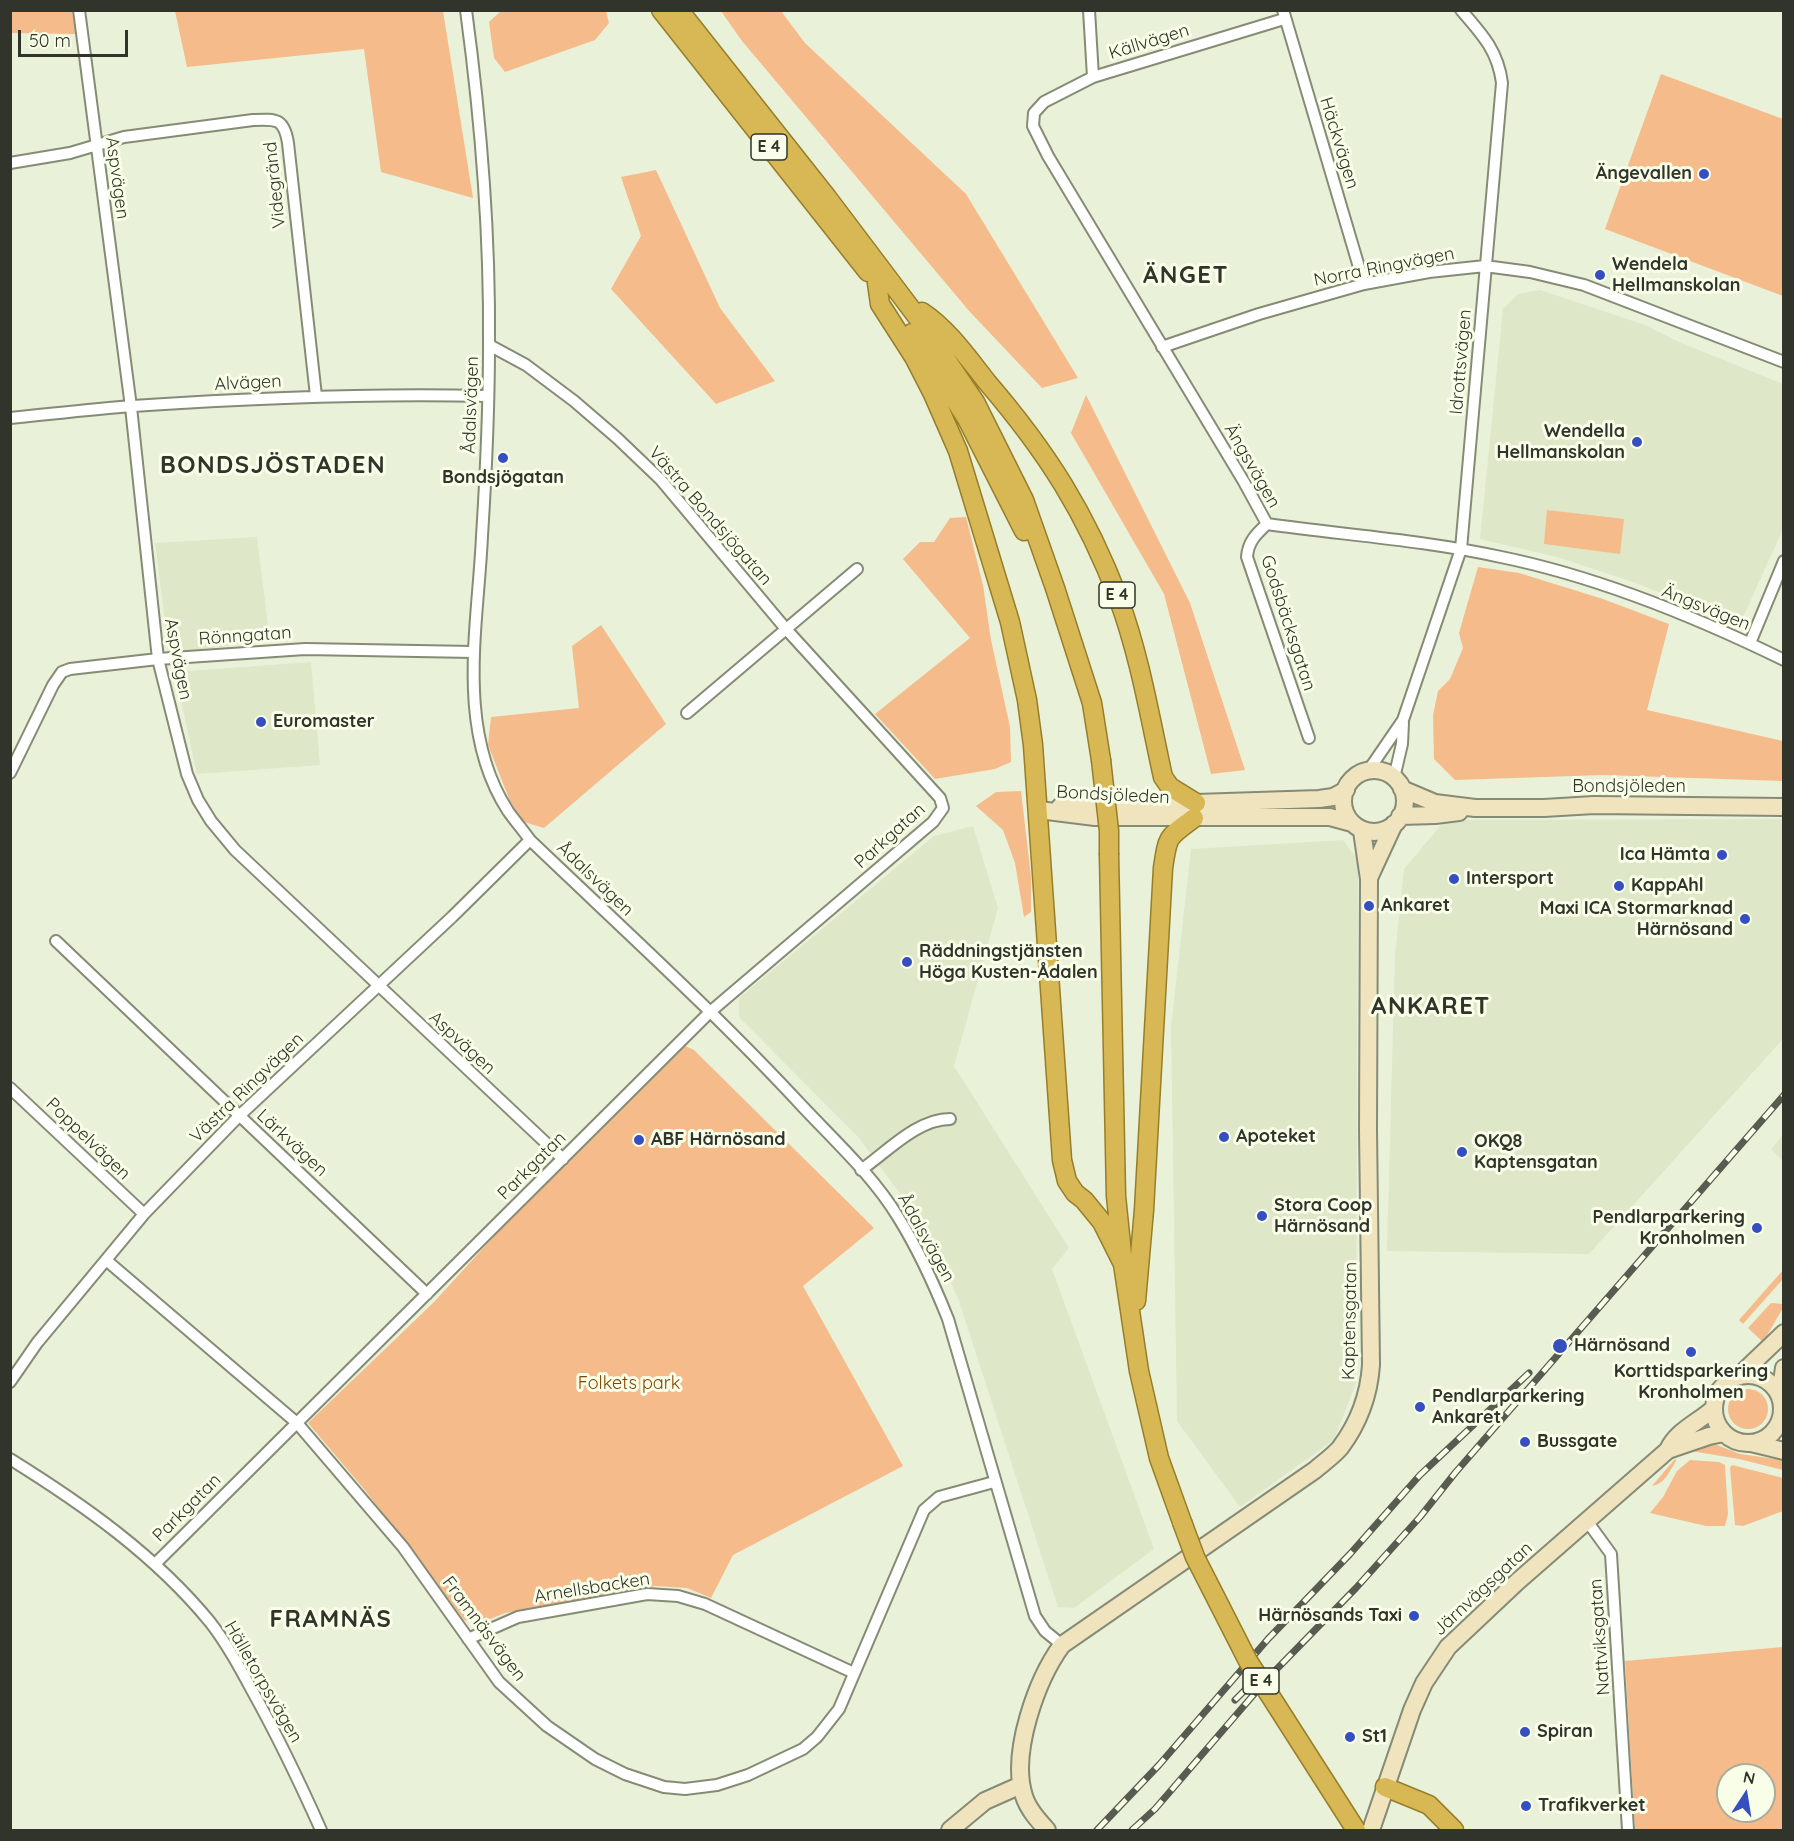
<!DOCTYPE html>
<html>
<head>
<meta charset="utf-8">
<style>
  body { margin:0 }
  #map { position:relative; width:1794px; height:1841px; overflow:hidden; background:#eaf1d9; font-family:Quicksand,sans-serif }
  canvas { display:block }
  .frame { position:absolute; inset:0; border:12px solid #31342b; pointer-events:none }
  .north { position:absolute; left:1716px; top:1763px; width:60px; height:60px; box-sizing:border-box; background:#f8fee7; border:2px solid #a8ad9c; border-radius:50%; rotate:12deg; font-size:16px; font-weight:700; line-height:24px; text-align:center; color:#31342b }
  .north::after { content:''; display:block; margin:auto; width:21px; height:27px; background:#364fc0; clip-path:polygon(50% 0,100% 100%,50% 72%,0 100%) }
  .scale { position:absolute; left:18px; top:30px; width:110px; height:27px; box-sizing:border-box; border:3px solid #31342b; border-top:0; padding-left:8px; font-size:18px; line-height:21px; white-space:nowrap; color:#31342b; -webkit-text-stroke:4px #f8fee7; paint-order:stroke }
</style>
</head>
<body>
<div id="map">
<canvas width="1794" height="1841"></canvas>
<div class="frame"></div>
<div class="north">N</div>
<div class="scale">50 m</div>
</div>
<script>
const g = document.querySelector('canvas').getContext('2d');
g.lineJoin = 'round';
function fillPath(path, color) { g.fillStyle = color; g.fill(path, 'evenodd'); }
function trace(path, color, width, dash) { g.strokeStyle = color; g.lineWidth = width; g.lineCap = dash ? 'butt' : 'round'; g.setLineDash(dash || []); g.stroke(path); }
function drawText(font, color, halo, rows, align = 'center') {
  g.font = font + ' Quicksand,sans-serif'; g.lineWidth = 6; g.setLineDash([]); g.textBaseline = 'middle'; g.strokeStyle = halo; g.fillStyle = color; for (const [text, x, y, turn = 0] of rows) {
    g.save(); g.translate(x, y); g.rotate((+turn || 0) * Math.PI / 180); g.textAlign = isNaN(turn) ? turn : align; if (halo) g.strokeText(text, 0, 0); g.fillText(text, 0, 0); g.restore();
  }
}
fillPath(new Path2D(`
  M1540,290l105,35 34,17 104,42v145l-43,95 -107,-42 -76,-25 -77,-18 23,-230 15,-15z
  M257,537l13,104 -101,12 -14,-110z
  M311,662l9,103 -123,9 -22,-102z
  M1783,819v220l-194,215 -202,-3 8,-296 9,-86 41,-49z
  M973,826l25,82 -44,158 115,182 -17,21 102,280 -80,59 -16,-1 -100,-309 -32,-69 -67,-91 -120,-121v-19l195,-162z
  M1343,840l15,20 -2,523 -22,57 -94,67 -63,-86 -6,-394 20,-178z
  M1783,1135v26l-12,-12z`), '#dee7c8');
fillPath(new Path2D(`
  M72,11l4,23 -65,-1v-22z
  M175,11h268l30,187 -92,-26 -17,-123 -177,18z
  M606,11l3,12 -14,17 -90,32 -11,-14 -5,-36 12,-11z
  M721,11h60l24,32 161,151 112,184 -36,10 -72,-76 -228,-271z
  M1661,74l122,45v177l-178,-67z
  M656,170l64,138 55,73 -59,23 -105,-115 30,-53 -20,-59z
  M1086,395l104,208 55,167 -34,4 -47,-180 -93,-161z
  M1547,510l77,9 -4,35 -76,-10z
  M966,517l17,68 8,55 19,87 1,35 -16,7 -60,10 -60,-65 95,-76 -67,-79 17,-17h14l16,-24z
  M1478,567l41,6 84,26 66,25 -22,86 136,31v40l-180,-6 -148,5 -21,-21 -1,-44 5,-24 12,-12 13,-31 -4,-15z
  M601,625l65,99 -122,104 -20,-6 -14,-21 -22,-56 3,-28 88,-9 -7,-62z
  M1021,791l10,86v35l-7,5 -9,-54 -12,-33 -27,-24 20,-14z
  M685,1046l9,4 180,178 -71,58 100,180 -170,89 -22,43 -24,-10 -31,-2 -151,27 -27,11 -14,-4 -100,-131 -56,-66 126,-121 64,-70z
  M1783,1270v9l-40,45 -4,-4z
  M1771,1303l12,1v4l-20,34 -15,-14z
  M1728 1409a20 20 0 1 1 40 0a20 20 0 1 1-40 0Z
  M1708,1444l9,1 23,9 43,6v10l-44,-11 -48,-8z
  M1675,1459l1,2c-7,11 -11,23 -24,25z
  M1690,1460l29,2 6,3 3,49 -3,12h-19l-56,-13 13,-16 14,-26z
  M1732,1465l51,13v33l-40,15 -8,-1 -5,-57z
  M1783,1647v183h-148l-10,-169zM1728,1775h36v36h-36z`), '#f5bb8b');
const minor = new Path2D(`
  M79,10l52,397 27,252 29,115 11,26 13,21 24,29 328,309
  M466,10c15,111 24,224 23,335 0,64 -3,128 -7,191 -4,90 -27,193 26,275 7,10 15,19 22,29 92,88 187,174 273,267 33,35 70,69 95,110 20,32 36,67 50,102l87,297 10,15 17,14
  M1089,10l4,67
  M1283,10l81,274
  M10,163l60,-10 54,-16 129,-17c23,-1 31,-2 35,23l28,253
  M1162,347l97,-33 105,-30 65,-12 56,-6 45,6 54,13 200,77
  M10,418c41,-4 82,-9 123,-12 118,-8 236,-13 355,-10
  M1267,524l-23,-42 -196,-326 -15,-30 1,-13 10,-11 49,-25 191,-58
  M1267,524c78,11 157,16 234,33 98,20 193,59 283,103
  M1267,524c-11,10 -19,18 -20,33l62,181
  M1750,643l34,-82
  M687,713l170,-144
  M1368,771l35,-51 58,-171 41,-466c-4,-32 -20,-49 -41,-73
  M10,773l43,-88 9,-13 8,-3 88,-10 147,-10 168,3
  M1394,778l8,-34 1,-21
  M56,941l371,353
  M10,1088l134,126
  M861,1170c26,-18 56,-51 89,-51
  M106,1260l191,163 106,124 96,135 48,44 48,33 30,15 39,13 21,2 32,-4 31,-10 55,-26 14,-12 22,-28 85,-199 15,-13 55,-15
  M10,1382l27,-39 107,-129 95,-98 213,-199 78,-77
  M10,1459c74,46 145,96 200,163 17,22 30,46 43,70 25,45 47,91 68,138
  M1587,1521l24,33 17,276
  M155,1564l555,-552 223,-190 10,-14 -3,-10 -154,-169 -125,-149 -44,-42 -43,-37 -48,-36 -37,-20
  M468,1639l50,-22 129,-23 31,2 27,8 149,69`);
const secondary = new Path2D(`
  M1343 801a31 31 0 1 1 62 0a31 31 0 1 1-62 0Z
  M1402,789l33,14 40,5h69l50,-3 190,2
  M1060,807l32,-5 104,1 123,-4 14,-2 13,-7
  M1039,810l56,7h235l22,6
  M1400,816l35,-1 24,-3
  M1369,878l25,-54
  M1714 1409a34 34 0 1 1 68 0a34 34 0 1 1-68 0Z
  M1740,1375l44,-42
  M1780,1396l4,-28
  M1751,1443l33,8
  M1668,1450l41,-14 15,-3
  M950,1830l35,-29 36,-16
  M1047,1830c-9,-10 -19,-21 -23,-34 -14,-43 13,-117 38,-151l253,-175c8,-7 18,-14 25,-22 18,-24 29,-53 31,-83l-3,-236 1,-250 -7,-48
  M1371,1830l41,-120 12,-27 24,-36 69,-65 151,-132c8,-19 31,-28 46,-42`);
const trunk = new Path2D(`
  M661,10l207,262
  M679,10l147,186 92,122 57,84 49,98 31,88 37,115 9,57
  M877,283l3,21 34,53 19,37 25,57 52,171 17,78 6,45 29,415 5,21 8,12 9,7 18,22 21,42
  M922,312c26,17 46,46 65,70 60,70 99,131 132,218 21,57 31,118 44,177l7,10 26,16
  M912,333l55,86 57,112
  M1109,855l7,341 7,68 16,107 20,87 23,64
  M1136,1301l8,-91 19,-342c5,-33 4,-30 31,-50
  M1385,1787l44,18 25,25`);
trace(minor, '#858b75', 14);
trace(secondary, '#858b75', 20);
trace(trunk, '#967e2a', 21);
trace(minor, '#fff', 10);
trace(secondary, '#f0e4bf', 16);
trace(trunk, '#d7b854', 18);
const rail = new Path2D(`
  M1235,1700l23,-23
  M1097,1830l62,-65 109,-126 82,-85 70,-79 109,-102
  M1132,1830l23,-21 113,-131 88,-90 64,-71 35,-44 329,-378`);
trace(rail, '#585b4f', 7);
trace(rail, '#f8fee7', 4.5, [14]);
const trunkBridge = new Path2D(`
  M1101,760l8,71v24
  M1182,1522l13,35 53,104 108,169`);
trace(trunkBridge, '#967e2a', 21, []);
trace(trunkBridge, '#d7b854', 18);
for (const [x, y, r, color] of [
  [1704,174,6,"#364fc0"],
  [1600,275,6,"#364fc0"],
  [1637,442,6,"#364fc0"],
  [503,458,6,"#364fc0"],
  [261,722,6,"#364fc0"],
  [1722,855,6,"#364fc0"],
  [1454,879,6,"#364fc0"],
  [1619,886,6,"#364fc0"],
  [1369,906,6,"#364fc0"],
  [1745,919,6,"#364fc0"],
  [907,962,6,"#364fc0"],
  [1224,1137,6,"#364fc0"],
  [639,1140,6,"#364fc0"],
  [1462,1152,6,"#364fc0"],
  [1262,1216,6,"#364fc0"],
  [1757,1228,6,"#364fc0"],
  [1560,1346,8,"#364fc0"],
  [1691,1352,6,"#364fc0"],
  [1420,1407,6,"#364fc0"],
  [1525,1442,6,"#364fc0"],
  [1414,1616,6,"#364fc0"],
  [1525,1732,6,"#364fc0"],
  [1350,1737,6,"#364fc0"],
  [1526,1806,6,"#364fc0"]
]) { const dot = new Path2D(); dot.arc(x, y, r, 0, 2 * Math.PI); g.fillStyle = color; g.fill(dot); trace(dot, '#f8fee7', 2); }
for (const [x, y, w] of [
  [769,147,36],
  [1117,595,36],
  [1261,1681,36]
]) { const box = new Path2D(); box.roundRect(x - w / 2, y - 13, w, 26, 4.5); g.fillStyle = '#f8fee7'; g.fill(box); trace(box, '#31342b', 1.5); }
drawText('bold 16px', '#31342b', null, [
  ["E 4",769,147],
  ["E 4",1117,595],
  ["E 4",1261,1681]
]);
drawText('18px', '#31342b', '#f8fee7', [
  ["Källvägen",1149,42,-17],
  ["Häckvägen",1339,143,73],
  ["Aspvägen",117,178,82],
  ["Videgränd",275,185,-96],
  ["Norra Ringvägen",1384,267,-11],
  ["Idrottsvägen",1461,362,-85],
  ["Alvägen",248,383,-3],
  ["Ådalsvägen",471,405,-88],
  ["Ängsvägen",1252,466,60],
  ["Västra Bondsjögatan",710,516,49],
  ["Ängsvägen",1706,608,22],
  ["Godsbäcksgatan",1288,623,72],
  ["Rönngatan",245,636,-4],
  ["Aspvägen",178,659,79],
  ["Bondsjöleden",1629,787],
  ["Bondsjöleden",1113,795,3],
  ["Parkgatan",890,836,-42],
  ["Ådalsvägen",595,879,44],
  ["Aspvägen",462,1043,43],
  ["Västra Ringvägen",247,1088,-44],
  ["Poppelvägen",88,1139,44],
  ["Lärkvägen",292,1143,43],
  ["Parkgatan",532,1166,-45],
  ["Ådalsvägen",926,1238,61],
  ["Kaptensgatan",1350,1321,-89],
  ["Parkgatan",187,1508,-45],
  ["Arnellsbacken",592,1588,-9],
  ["Järnvägsgatan",1483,1589,-43],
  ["Framnäsvägen",484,1629,53],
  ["Nattviksgatan",1600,1637,-94],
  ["Hälletorpsvägen",263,1682,60]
]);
drawText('bold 18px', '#31342b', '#f8fee7', [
  ["Ängevallen",1692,174,"right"],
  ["Wendela",1612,265],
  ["Hellmanskolan",1612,286],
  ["Wendella",1625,432,"right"],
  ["Hellmanskolan",1625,453,"right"],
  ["Bondsjögatan",503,478,"center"],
  ["Euromaster",273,722],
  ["Ica Hämta",1710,855,"right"],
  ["Intersport",1466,879],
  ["KappAhl",1631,886],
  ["Ankaret",1381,906],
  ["Maxi ICA Stormarknad",1733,909,"right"],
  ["Härnösand",1733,930,"right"],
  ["Räddningstjänsten",919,952],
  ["Höga Kusten-Ådalen",919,973],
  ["Apoteket",1236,1137],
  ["ABF Härnösand",651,1140],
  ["OKQ8",1474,1142],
  ["Kaptensgatan",1474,1163],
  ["Stora Coop",1274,1206],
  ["Härnösand",1274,1227],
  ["Pendlarparkering",1745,1218,"right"],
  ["Kronholmen",1745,1239,"right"],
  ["Härnösand",1574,1346],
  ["Korttidsparkering",1691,1372,"center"],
  ["Kronholmen",1691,1393,"center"],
  ["Pendlarparkering",1432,1397],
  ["Ankaret",1432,1418],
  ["Bussgate",1537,1442],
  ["Härnösands Taxi",1402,1616,"right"],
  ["Spiran",1537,1732],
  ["St1",1362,1737],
  ["Trafikverket",1538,1806]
], 'left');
drawText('18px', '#804605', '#f8fee7', [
  ["Folkets park",629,1384]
]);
g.letterSpacing = '1.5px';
drawText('bold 24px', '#31342b', '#f8fee7', [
  ["ÄNGET",1186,276],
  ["BONDSJÖSTADEN",273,466],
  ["ANKARET",1431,1007],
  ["FRAMNÄS",331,1620]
]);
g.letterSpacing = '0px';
</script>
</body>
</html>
